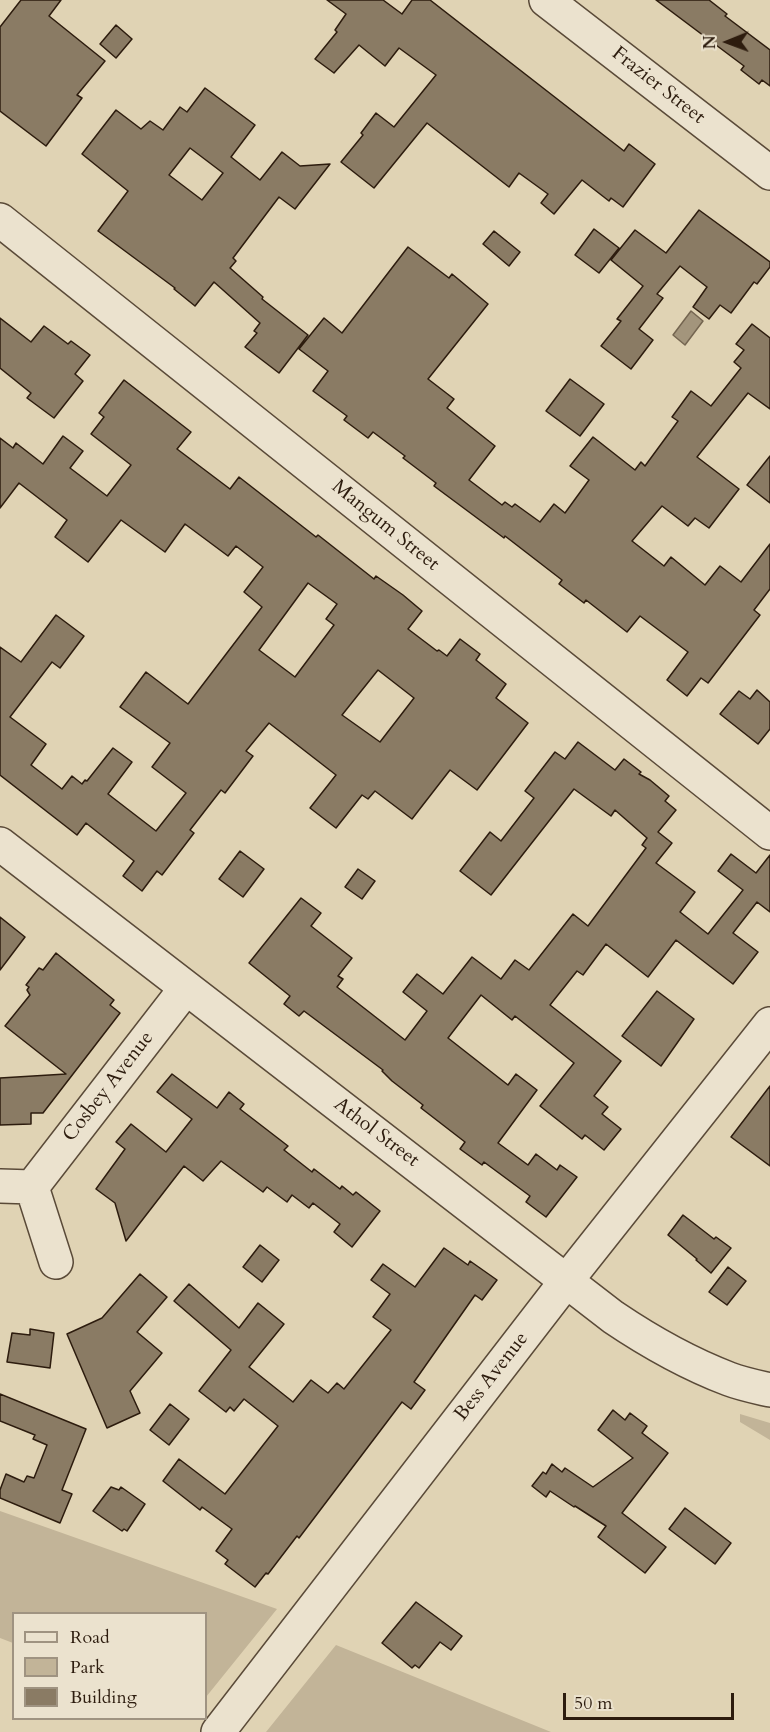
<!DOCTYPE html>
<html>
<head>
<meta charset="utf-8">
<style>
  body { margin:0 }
  #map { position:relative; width:770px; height:1732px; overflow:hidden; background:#e0d3b4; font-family:Cardo,serif }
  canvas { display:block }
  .legend { position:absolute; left:12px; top:1612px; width:195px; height:108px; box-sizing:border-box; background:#ebe2ce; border:2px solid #9f9381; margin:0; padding:8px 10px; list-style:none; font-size:18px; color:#2d1c0e }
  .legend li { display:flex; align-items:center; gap:12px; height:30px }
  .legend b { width:30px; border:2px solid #9f9381 }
  .north { position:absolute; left:698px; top:12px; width:60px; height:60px; -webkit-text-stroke:4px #ebe2ce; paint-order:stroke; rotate:269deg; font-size:16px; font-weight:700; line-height:24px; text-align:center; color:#2d1c0e }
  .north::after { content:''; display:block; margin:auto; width:21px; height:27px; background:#2d1c0e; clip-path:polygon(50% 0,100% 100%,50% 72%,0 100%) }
  .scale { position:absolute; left:563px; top:1693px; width:171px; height:27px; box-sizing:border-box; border:3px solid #2d1c0e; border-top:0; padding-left:8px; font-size:18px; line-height:21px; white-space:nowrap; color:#2d1c0e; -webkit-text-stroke:4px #ebe2ce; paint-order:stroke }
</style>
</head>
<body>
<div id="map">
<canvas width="770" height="1732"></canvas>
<ul class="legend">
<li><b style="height:8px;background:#ebe2ce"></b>Road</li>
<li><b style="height:16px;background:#c2b498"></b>Park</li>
<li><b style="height:16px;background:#8a7b64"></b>Building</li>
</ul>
<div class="north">N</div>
<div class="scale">50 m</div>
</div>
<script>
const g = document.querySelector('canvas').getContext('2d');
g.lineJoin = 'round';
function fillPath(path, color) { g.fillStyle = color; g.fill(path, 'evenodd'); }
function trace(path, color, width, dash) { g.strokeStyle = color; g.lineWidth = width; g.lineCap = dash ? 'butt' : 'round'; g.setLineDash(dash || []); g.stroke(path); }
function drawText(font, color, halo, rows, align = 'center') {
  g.font = font + ' Cardo,serif'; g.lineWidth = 6; g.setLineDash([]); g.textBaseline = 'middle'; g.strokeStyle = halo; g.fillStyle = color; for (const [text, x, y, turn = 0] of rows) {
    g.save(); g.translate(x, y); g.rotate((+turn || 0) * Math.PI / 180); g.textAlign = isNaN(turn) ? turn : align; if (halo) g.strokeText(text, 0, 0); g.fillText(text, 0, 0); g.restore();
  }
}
fillPath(new Path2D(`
  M740,1414l30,9v17l-30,-18z
  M0,1511l277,98 -71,88v-83h-192l-1,29 -13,-5z
  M336,1645l215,87h-285z`), '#c2b498');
const water = new Path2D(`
  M691,311l12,10 -18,24 -12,-10z`);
fillPath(water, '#a3957c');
trace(water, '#746550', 1.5);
const building = new Path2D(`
  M21,0h40l-12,16 56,45 -28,34 5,3 -36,48 -46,-35v-84z
  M327,0h56l19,14 10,-14h18l194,151 5,-7 26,20 -32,43 -12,-9 -2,3 -27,-21 -28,34 -13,-11 7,-9 -29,-21 -10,14 -82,-64 -53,65 -33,-26 22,-27 -2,-2 15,-20 18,14 42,-52 -37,-27 -14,18 -26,-21 -25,28 -19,-14 22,-27 -2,-2 11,-16z
  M656,0h53l18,14 -2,2 45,34v36l-8,-6 -3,4 -18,-14 3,-4z
  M116,25l16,14 -16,19 -16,-14z
  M205,88l50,37 -24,32 29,23 22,-28 18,14 30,-2 -35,45 -16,-12 -46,61 3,3 -6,7 33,29 -1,2 46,36 -29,38 -34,-26 12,-14 -3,-2 6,-8 -46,-41 -19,24 -21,-17 1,-1 -77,-57 30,-40 -46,-37 34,-44 25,19 9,-8 13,9 17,-23 7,5zM190,148l33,25 -21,27 -33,-25z
  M699,210l71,52v5l-13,17 -3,-2 -23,31 -11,-8 -11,14 -16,-12 14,-20 -27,-21 -23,28 6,4 -24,31 14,11 -22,29 -30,-23 20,-25 -4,-2 26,-33 -32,-26 24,-30 31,23z
  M594,229l25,19 -20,25 -24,-18z
  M494,231l26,21 -11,14 -26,-22z
  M408,247l41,31 3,-4 36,30 -60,75 26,20 -7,9 48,38 -26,34 33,25 3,-3 7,5 3,-3 25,18 14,-18 11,9 24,-33 -19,-14 23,-29 42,33 6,-8 4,4 33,-45 -6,-4 19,-26 20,15 30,-38 -7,-6 10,-12 -8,-6 16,-20 18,14v71l-22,-16 -51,64 42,32 -30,39 -14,-10 -7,8 -26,-20 -30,35 32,25 7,-9 34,28 15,-19 21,16 29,-38v45l-16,21 6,5 -52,68 -7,-5 -14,18 -20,-16 21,-28 -48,-36 -13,16 -41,-32 -2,3 -25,-19 3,-4 -57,-44 -1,2 -70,-52 2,-3 -33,-25 2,-2 -32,-24 -5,6 -24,-18 3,-4 -34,-25 15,-20 -29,-22 25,-31 18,15z
  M0,318l31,24 13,-16 24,18 3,-3 19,14 -15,19 8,7 -29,37 -27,-20 4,-5 -31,-25z
  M570,379l34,25 -24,32 -34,-25z
  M124,380l67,52 -14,17 53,40 9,-12 77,60 2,-2 56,44 2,-3 27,19 19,16 -14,18 29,22 2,-1 8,6 13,-17 20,15 -4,6 30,24 -10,14 32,25 -51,67 -27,-20 -38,49 -37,-28 -7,8 -6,-4 -26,33 -26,-20 26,-33 -67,-52 -23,28 7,5 -28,37 -4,-3 -31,40 4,3 -32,42 -5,-4 -15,20 -19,-15 11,-15 -48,-38 -9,12 -77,-60v-128l21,15 35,-47 28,21 -24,32 -8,-6 -42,55 36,27 -15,21 31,24 10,-13 10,8 3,-4 2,1 26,-33 19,14 -24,32 48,37 30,-38 -34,-26 18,-24 -50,-36 26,-35 42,32 74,-97 -18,-15 19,-25 -27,-21 -8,10 -43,-32 -20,28 -44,-32 -33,42 -33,-25 12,-17 -48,-37 -19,25v-70l13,10 3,-5 27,21 20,-28 20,15 -13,17 37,28 24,-31 -40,-31 13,-17 -5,-4zM308,583l29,21 -11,15 8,6 -39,52 -36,-27zM378,670l36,28 -34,44 -38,-27z
  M770,456v47l-23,-18z
  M757,690l13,12v27l-12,15 -38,-30 19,-23 11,8z
  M578,742l37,28 9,-11 17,13 -2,2 11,6 19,16 -4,5 11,9 -18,22 14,11 -16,20 39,29 -15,20 28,22 35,-44 -25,-19 13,-17 25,19 14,-18v57l-13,-10 -24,31 25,19 -25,32 -57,-44 -28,37 -42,-33 -23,31 -6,-4 -27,34 71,56 -27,35 14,11 -6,7 19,15 -17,21 -19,-15 -3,4 -42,-33 34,-43 -59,-47 -3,4 -31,-25 -33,43 60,47 8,-11 21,16 -39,53 30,22 8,-11 21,16 3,-5 17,12 -31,40 -20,-15 4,-6 -46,-34 -2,3 -22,-16 5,-7 -44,-34 2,-3 -31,-24 -10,-10 1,-1 -79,-59 -5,5 -15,-12 6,-8 -41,-33 52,-65 20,15 -10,13 41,32 -14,18 5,3 -6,8 68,53 22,-29 -24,-19 14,-18 26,20 29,-37 29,22 14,-19 14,10 44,-56 15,12 58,-78 -4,-3 5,-7 -32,-28 -4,6 -37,-27 -83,106 -31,-24 30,-39 11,9 33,-43 -9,-7 30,-39 10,7z
  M240,851l24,18 -21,28 -24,-18z
  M358,869l17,12 -13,18 -17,-12z
  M0,917l25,20 -25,33z
  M56,953l58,47 -4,5 10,8 -77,100h-12v11l-31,1v-47l66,-4 -61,-48 25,-31 -3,-5 2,-3 -3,-2 13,-17 4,2z
  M657,991l37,28 -33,47 -39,-30z
  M172,1074l45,34 12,-16 15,12 -4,5 48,37 -4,4 28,22 2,-3 26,20 2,-3 11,9 3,-3 24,19 -28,36 -18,-15 6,-8 -27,-21 -4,5 -17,-13 -5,7 -20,-15 -4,5 -42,-31 -18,20 -19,-15 -58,75 -11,-38 -19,-14 29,-40 -9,-7 15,-18 35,28 26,-33 -35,-27z
  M770,1086v80l-39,-29z
  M683,1215l31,24 2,-2 15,11 -20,25 -15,-13 1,-1 -29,-24z
  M260,1245l19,15 -17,22 -19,-15z
  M444,1248l24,17 2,-4 27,19 -15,20 -7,-5 -61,87 11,8 -14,19 -9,-7 -103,136 -2,-2 -29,38 -2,-1 -11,14 -30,-23 3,-4 -12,-9 16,-22 -30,-22 -2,3 -37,-29 16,-22 46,35 53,-68 -34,-27 -10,12 -4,-4 -4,5 -27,-21 32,-41 -57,-49 15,-17 50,44 19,-25 26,21 -35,43 44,35 18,-22 17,13 9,-10 7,6 47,-59 -18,-13 17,-23 -19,-14 12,-16 32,23z
  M728,1267l18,14 -19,24 -18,-13z
  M140,1274l27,23 -30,35 25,21 -32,38 10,22 -33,15 -40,-94 35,-16z
  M30,1329l24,4 -4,35 -43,-6 5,-29 18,2z
  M0,1394l86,35 -24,61 10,4 -12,29 -60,-25v-8l6,-16 18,8 3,-6 7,2 13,-33 -14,-6 2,-4 -35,-14z
  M170,1404l19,15 -20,26 -19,-15z
  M613,1410l12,10 5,-7 17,13 -5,7 26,20 -46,60 44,34 -21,26 -47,-36 8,-11 -31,-20 -1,1 -24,-16 -4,6 -14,-11 11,-14 3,2 6,-10 10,8 3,-4 28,19 40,-29 -35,-28z
  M111,1487l8,3 2,-3 24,17 -18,27 -3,-2 -2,2 -29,-20z
  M685,1508l46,35 -16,21 -46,-35z
  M416,1602l46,34 -11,14 -11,-8 -21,26 -4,-3 -3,3 -30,-25z`);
fillPath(building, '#8a7b64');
trace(building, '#2d1c0e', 1.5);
const minor = new Path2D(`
  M546,0l224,173
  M0,220l770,613
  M0,844l613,473c37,25 74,46 116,62 13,5 28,8 41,11
  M0,1186l32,1 24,75
  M32,1187l154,-199
  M218,1732l349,-452 203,-256`);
trace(minor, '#5a4a38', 36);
trace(minor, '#ebe2ce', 33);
drawText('20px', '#2d1c0e', '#ebe2ce', [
  ["Frazier Street",658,86,38],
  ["Mangum Street",385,526,39],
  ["Cosbey Avenue",109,1087,-52],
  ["Athol Street",376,1133,37],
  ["Bess Avenue",492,1377,-52]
]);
</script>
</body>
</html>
